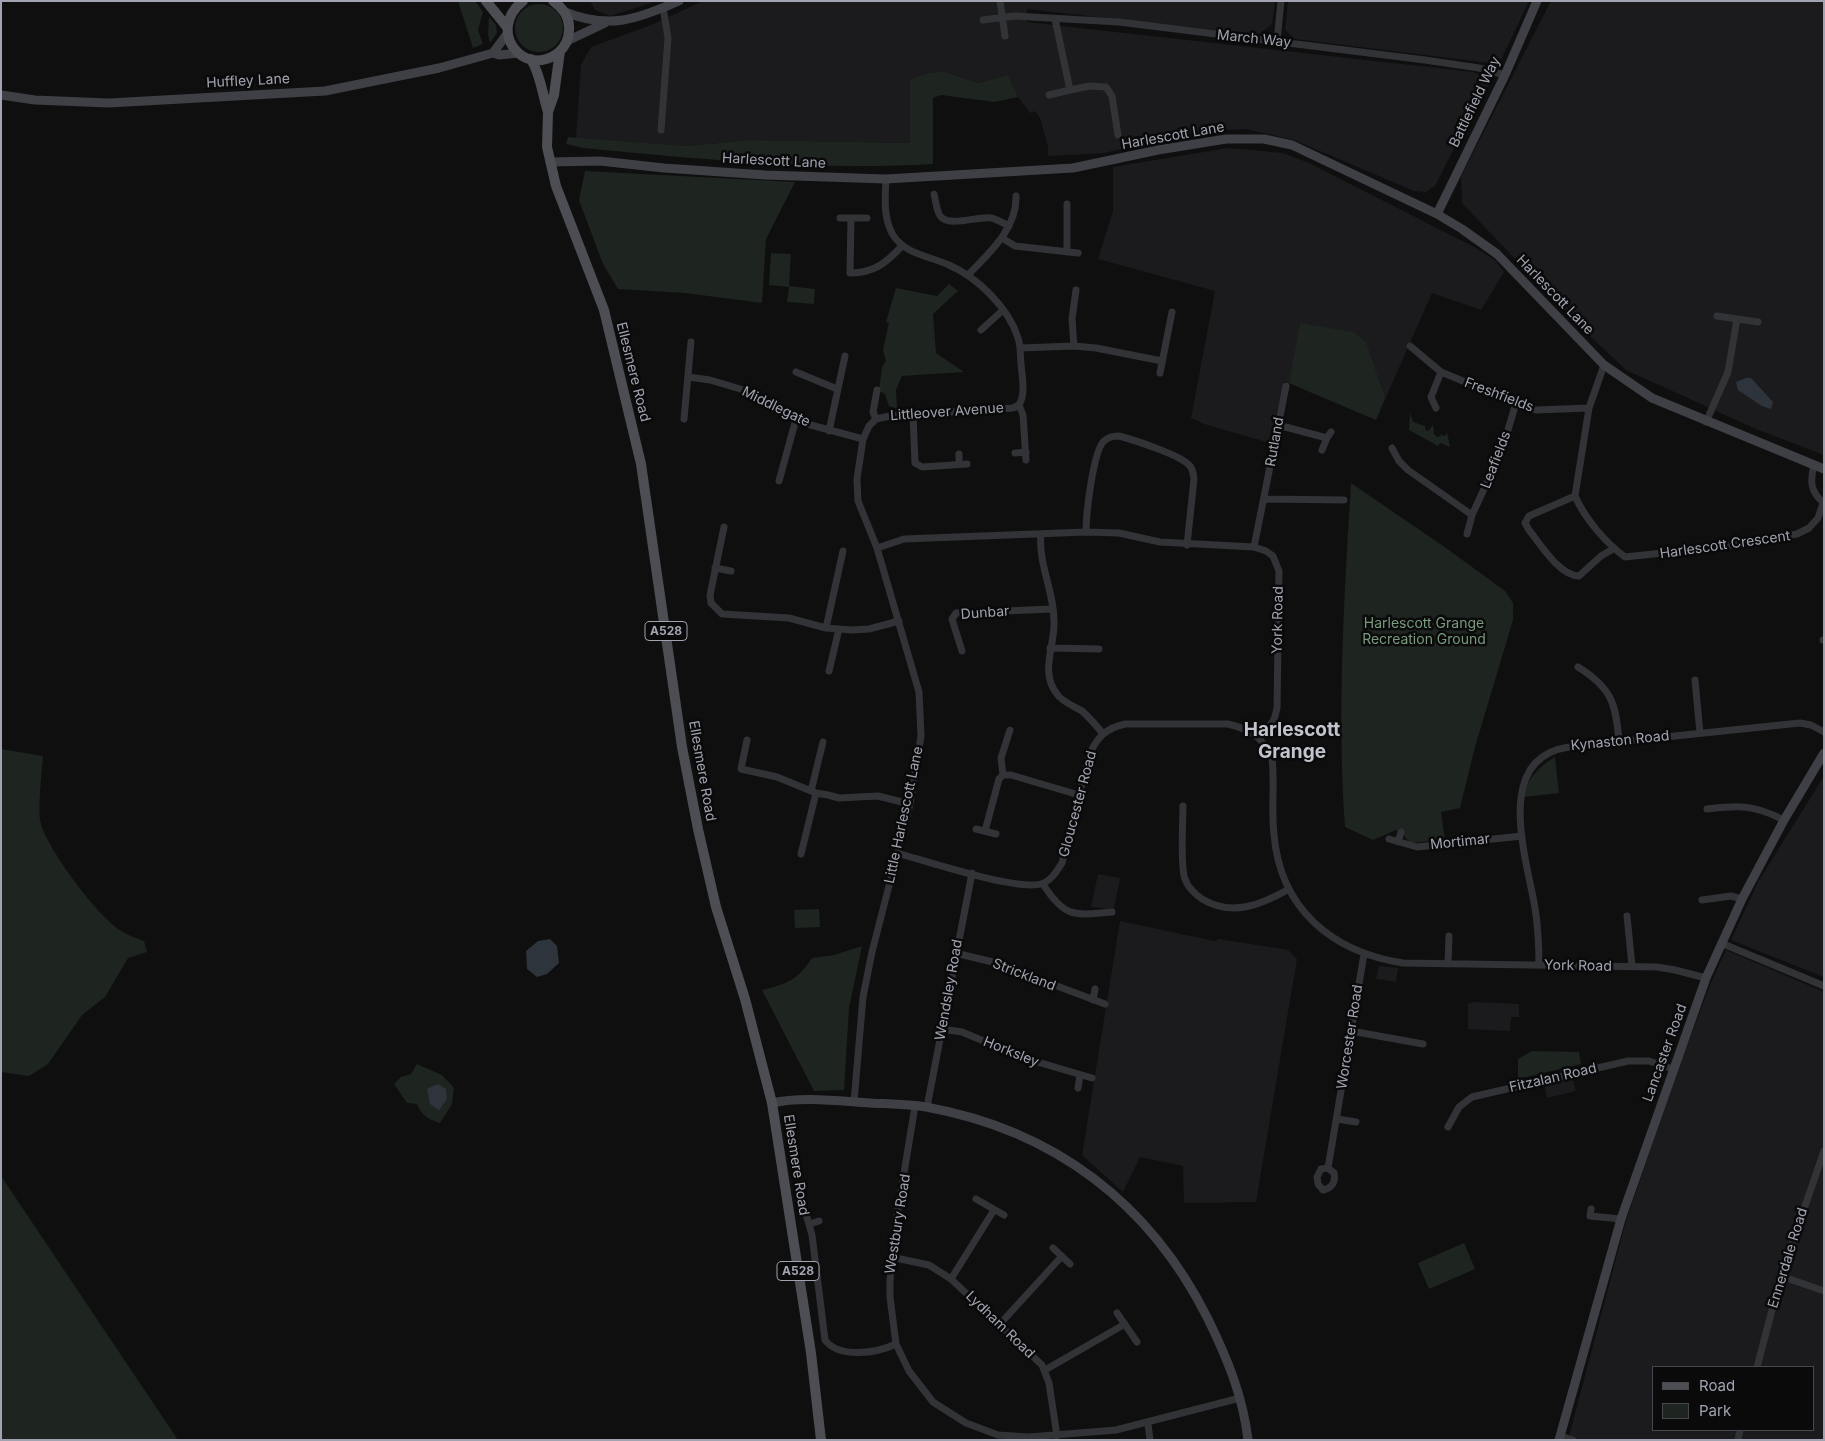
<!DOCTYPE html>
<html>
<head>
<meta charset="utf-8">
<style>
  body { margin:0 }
  #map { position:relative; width:1825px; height:1441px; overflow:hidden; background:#0f0f10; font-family:Inter,sans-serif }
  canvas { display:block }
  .frame { position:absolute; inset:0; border:2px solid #a1a4b0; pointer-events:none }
  .legend { position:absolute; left:1652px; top:1366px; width:162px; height:65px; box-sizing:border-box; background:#0a0a0b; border:1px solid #46484d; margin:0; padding:6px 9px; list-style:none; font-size:15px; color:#a1a4b0 }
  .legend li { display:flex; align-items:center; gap:10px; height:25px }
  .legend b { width:25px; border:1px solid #46484d }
</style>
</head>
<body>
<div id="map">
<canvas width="1825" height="1441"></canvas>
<div class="frame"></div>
<ul class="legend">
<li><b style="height:6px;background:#4d4e54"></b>Road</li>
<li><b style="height:14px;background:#1e241f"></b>Park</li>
</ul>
</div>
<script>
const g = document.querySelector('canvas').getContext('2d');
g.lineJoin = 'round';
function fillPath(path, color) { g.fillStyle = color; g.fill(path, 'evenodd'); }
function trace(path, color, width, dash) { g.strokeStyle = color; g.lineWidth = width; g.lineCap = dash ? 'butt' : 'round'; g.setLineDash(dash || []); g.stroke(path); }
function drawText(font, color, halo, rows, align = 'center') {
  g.font = font + ' Inter,sans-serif'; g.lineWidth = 5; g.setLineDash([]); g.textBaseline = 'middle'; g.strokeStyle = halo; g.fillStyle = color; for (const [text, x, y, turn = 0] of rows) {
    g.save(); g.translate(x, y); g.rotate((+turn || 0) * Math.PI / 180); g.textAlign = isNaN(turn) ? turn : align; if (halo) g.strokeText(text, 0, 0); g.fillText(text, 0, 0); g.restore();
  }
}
fillPath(new Path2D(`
  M590,1h67l-47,15 -15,-6z
  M703,1h572l-3,23 -14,11 -231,-26 -1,13 447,50 18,9 -9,12 -47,93 -9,6 -12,-1 -120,-51 -48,-11 -44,2 -98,22 -56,3v-10l-8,-28 -5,-7 -5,2 -12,-16 -10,-22 -30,8 -35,-12 -20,3 -13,6v63l-161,-3 -62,6 -111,-8 5,-73 10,-18 60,-22z
  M1288,1h241l-30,63 -204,-25 -10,-9z
  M1551,1h273v454l-68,-26 -130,-59 -58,-55 -106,-112 -1,-27z
  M1228,148l55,5 26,10 167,85 20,13 8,11 -23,38 -49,-17 -56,127 -92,-39 -14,62 -66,-19 -13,-6 24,-127 -117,-32 15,-48v-44z
  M1824,776v201l-93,-37 27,-58z
  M1098,874l22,4 -6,31 -23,-2z
  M1120,921l94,20 5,-2 69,11 9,9 -41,243 -72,1 -1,-37 -43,-9 -17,35 -41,-37z
  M1726,950l98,42v448h-256l58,-219 52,-152 32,-84zM1654,1367h160v63h-160z
  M1379,966l19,2 -2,14 -20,-3z
  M1474,1002l45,2v13h-8l-1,14 -42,-2v-25z
  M1572,1077l4,14 -29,7 -3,-14z`), '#1b1b1d');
fillPath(new Path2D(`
  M458,1h17l8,11 -5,18 5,14 -10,4z
  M515 28a24 24 0 1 1 48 0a24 24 0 1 1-48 0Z
  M489,17l7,8 1,8 -7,10 -2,-9z
  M943,71l35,12 30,-8 10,22 -24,5 -53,-7 -8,3v66c-116,7 -235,-5 -350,-16l-17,-4 2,-7 119,9 62,-6 161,3v-63l13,-6z
  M585,171l210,11 -29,57 -4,64 -77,-10 -67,-4 -15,-25 -24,-64z
  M771,253l20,1 -2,32 26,3 -1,15 -27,-2 2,-15 -20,-2z
  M949,284l9,7 -25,23 3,39 28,19 -62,4 -6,14 1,19 -8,-3 -4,-12 -6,-3 3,-24 4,-6 -3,-11 6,-27 -3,-1 10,-34 41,8z
  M1300,323l53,9 13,10 19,56 -9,22 -87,-37z
  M1410,413l3,9 12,4v3l3,2 5,-6 1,9 3,3 4,-1v-3l2,3 3,-1 1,-3 3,15 -10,-4 -2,3 -29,-16z
  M1351,483l95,65 59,43 8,12v17l-38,127 -15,61 -19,4 4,28 -35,3 -9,-11 -5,-2 -23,10 -28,-13c-8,-114 -1,-230 6,-344z
  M1,749l42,7c-1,16 -6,55 -2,68 7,26 59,96 82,108 6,4 14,6 21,9l3,11 -19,6 -23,39 -23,18 -34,49 -19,12 -28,-4z
  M1555,757l4,36 -35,4c3,-19 15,-30 31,-40z
  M819,909l1,18 -25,1 -1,-18z
  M862,946l-13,62 -5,82 -30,1 -52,-101c26,-6 35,-10 50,-32l22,-3z
  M1532,1051l47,1 2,12 -63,15v-20z
  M417,1064l25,11 12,13 -2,16 -12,19c-12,-4 -18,-7 -23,-19l-10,-1 -13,-19 7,-7 10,-3z
  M1,1176l177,264h-177z
  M1464,1243l11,26 -46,20 -11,-26z`), '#1e241f');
fillPath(new Path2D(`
  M1746,378h5l22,24 -2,7 -9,-3 -24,-16 -2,-8z
  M550,939l7,7 2,17 -12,11 -10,3 -10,-8 -1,-18 12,-10z
  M438,1084l8,5 1,10 -8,11 -9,-6 -3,-15z`), '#2e343c');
trace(new Path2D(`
  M1000,1l5,35
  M1055,19l15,71 20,-4 16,1 6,9 6,39
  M983,20l31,-4 105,6 306,38 54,8 26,7
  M1277,41l4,-40
  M1049,95l21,-5
  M661,130l7,-92 -5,-30
  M886,179c-1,18 -3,39 7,56 12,19 36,21 56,30 28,12 60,43 69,73 3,8 2,17 3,26 1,13 5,30 -2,41
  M934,194c2,7 2,17 7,23 10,10 37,-1 50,1 6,1 12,5 18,8
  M1067,204v48
  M840,218h27
  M851,218l-1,55c24,0 36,-10 52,-27
  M1002,238l13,8 63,7
  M968,275c21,-22 49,-46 48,-79
  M1717,316l41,6
  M981,330l22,-20
  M1074,346l-2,-27 4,-29
  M1410,346l31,26 75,31 20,7 53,-2
  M1020,348l54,-2 22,2 66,13
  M1604,365l-15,43 -14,88c10,23 31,47 50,61l94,-10 78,-13 12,-6 9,-10 5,-15
  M796,372l41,17
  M1160,373l12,-61
  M688,377l22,3 37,11 60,33 56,15
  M1019,405l4,10 3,45
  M1436,408l-5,-11 10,-25
  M913,414l2,49 7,4 45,-3
  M684,419l7,-77
  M876,419l14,-3 123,-8 6,-3
  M1706,422l22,-50 9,-53
  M1278,425l49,13 -5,12
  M829,431l16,-75
  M1327,438l4,-6
  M1392,448l7,13 9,9 64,45
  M1015,453l11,-1
  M959,454v10
  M1814,465c-4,16 -4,27 10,38
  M779,481l17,-62
  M1575,496l-46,20 -4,7 4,7c12,15 30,45 50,46l22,-20 12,-7
  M1265,499l79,1
  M724,527l-14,68 1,8 11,11 67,4 37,10 26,2 17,-1 30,-8
  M1086,532c0,-17 7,-81 18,-91 4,-4 9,-5 15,-5 15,4 58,18 69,28 5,4 5,9 6,15l-7,66
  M1041,534c-3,31 14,59 13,90 0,24 -14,49 3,70 5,8 17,12 25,17 8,7 14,14 21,23
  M1467,534l5,-19 30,-65 14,-47
  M1254,547l32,-161
  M877,548l27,-9 182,-7 33,1 41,9 94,5 12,4 7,5 6,15 -2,137 -3,12 -14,18
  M715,568l16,3
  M826,628l17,-77
  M1823,640h1
  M1050,648l49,1
  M962,651l-10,-32 4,-6 97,-4
  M1578,667c34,21 38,37 41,75
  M829,671l10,-42
  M1695,680l5,53
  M747,740l-6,29 36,8 39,16 12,2 11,3 39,-2 32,8
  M1003,775h8l68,20
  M811,791l12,-49
  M1183,806c0,16 -3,61 2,73 3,9 10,15 17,20 30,18 59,6 87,-10
  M1707,809c33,-4 47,-4 77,11
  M976,829l20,5
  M985,831l14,-52 4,-4 -2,-17 9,-28
  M1389,839l28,8 105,-11
  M1398,842l3,-10
  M897,853c29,8 119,38 144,31 10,-3 16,-13 21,-21l27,-107c7,-18 17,-28 36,-32h103c21,5 35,13 44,34 3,25 -1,51 2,76 6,75 58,118 129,129l254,4 18,3 31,8
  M801,854l15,-61
  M1043,884c22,35 32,31 69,28
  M1702,900l29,-4 11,3
  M1627,916l5,50
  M1721,943l103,43
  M955,953l38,9 112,42
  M1448,964l1,-28
  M1539,965c0,-19 -1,-38 -4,-57 -8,-49 -43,-150 34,-161l231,-24 11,2 13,7
  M1093,1000l2,-11
  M942,1029l20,3 62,26 68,20
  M1351,1031l72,13
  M1078,1088l2,-13
  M854,1102l9,-105 9,-45 38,-148 11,-68 -2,-44 -42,-144 -19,-47 -1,-22 6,-40 6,-13 7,-7 -3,-7 4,-22
  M915,1106l-20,122 -5,52v17l6,47 13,27 24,31 33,21 32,12 31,2 87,-7 124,-32
  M927,1107l45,-234
  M1337,1119l19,3
  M1448,1127l11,-20 13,-10 156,-36h21l24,8
  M1328,1168l36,-214
  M1328,1168l6,5c2,9 -2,15 -11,17l-5,-6 -1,-7 4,-8z
  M976,1199l28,16
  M1591,1209l-1,7 31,3
  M806,1214l6,21 13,105c14,19 52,13 71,4
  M810,1224l9,-3
  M1053,1248l17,16
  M891,1257l38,8 22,14 91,86 7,18 8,53
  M1781,1276l43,15
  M951,1279l43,-69
  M1117,1313l20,29
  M1000,1324l62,-68
  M1757,1367l24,-91 43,-125
  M1045,1370l80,-46
  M1148,1424l2,16
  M1560,1436l13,4
  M1738,1440l2,-10`), '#323337', 7);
trace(new Path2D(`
  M565,12c44,18 73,7 114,-11
  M567,41l38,-18
  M493,53l14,-19
  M1,95l34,5 74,3 216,-12 114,-23 54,-15 6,2 20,-2
  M550,162l50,-1 64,7 101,7 121,4 187,-11 85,-18 68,-11h38l28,6 145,69 25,15 35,25 107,111 48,33 172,71
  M1437,214l68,-139 32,-74
  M772,1103c30,-7 67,-2 98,0 19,1 38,1 56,4 128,23 224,96 282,212 19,39 35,77 40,121
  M1559,1440l62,-221 85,-241 36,-79 42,-79 40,-67`), '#3f4045', 9);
trace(new Path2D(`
  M486,1l21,26
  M523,1c-37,29 0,78 35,52 7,-6 11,-14 11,-23 1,-13 -6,-22 -16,-29
  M560,51l-6,44 -6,17 -1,35 9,39 48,124 37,154 41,283 16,82 18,78 29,92 27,104 39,250 10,87
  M531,59c10,17 11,34 17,53`), '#4d4e54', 10);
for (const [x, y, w] of [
  [666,631,42],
  [798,1271,42]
]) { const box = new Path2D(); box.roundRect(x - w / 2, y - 9.5, w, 19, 4); g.fillStyle = '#0a0a0b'; g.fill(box); trace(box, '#a1a4b0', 1); }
drawText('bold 12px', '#a1a4b0', null, [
  ["A528",666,631],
  ["A528",798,1271]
]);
drawText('14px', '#a1a4b0', '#0a0a0b', [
  ["March Way",1254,39,6],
  ["Huffley Lane",248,81,-3],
  ["Battlefield Way",1475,102,-64],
  ["Harlescott Lane",1173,136,-10],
  ["Harlescott Lane",774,161,3],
  ["Harlescott Lane",1555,295,46],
  ["Ellesmere Road",633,372,76],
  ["Freshfields",1499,395,21],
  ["Middlegate",776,407,26],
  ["Littleover Avenue",947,412,-4],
  ["Rutland",1275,442,-80],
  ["Leafields",1496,460,-69],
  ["Harlescott Crescent",1725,545,-8],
  ["Dunbar",985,613,-4],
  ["York Road",1278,620,-89],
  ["Kynaston Road",1620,741,-6],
  ["Ellesmere Road",702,771,80],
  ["Gloucester Road",1078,804,-75],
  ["Little Harlescott Lane",904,815,-78],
  ["Mortimar",1460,842,-6],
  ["York Road",1578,966,1],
  ["Strickland",1024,975,21],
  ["Wendsley Road",949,990,-80],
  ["Worcester Road",1350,1037,-81],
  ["Horksley",1011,1052,22],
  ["Lancaster Road",1665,1053,-70],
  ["Fitzalan Road",1553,1078,-13],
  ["Ellesmere Road",796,1165,81],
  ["Westbury Road",898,1224,-81],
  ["Ennerdale Road",1788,1258,-73],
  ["Lydham Road",1000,1325,44]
]);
drawText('14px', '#799a7e', '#0a0a0b', [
  ["Harlescott Grange",1424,624],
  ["Recreation Ground",1424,640]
]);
drawText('bold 19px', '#c2c4cd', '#0a0a0b', [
  ["Harlescott",1292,730],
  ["Grange",1292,752]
]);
</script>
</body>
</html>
